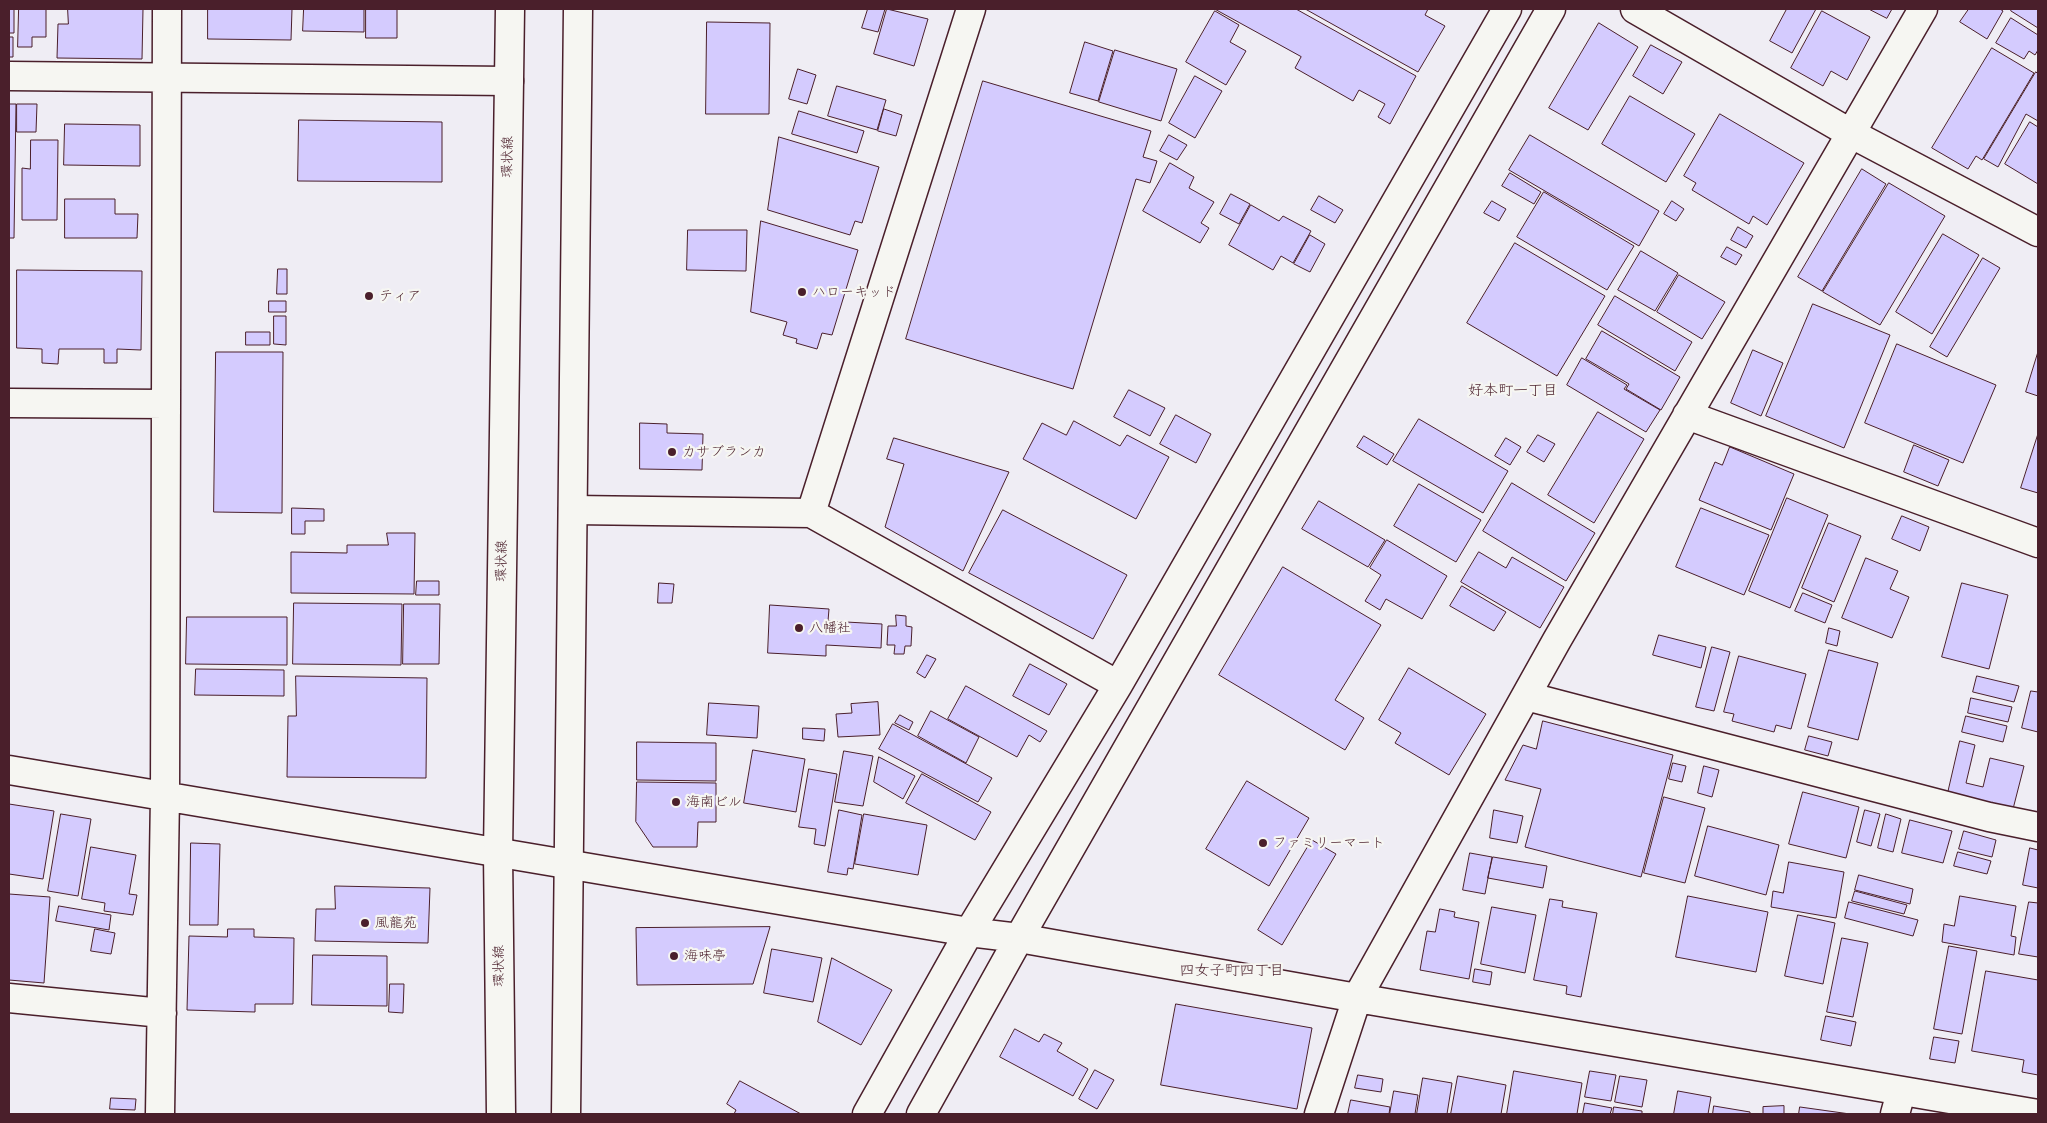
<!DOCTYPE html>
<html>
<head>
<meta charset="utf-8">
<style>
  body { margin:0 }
  #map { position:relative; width:2047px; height:1123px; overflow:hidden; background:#efedf4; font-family:"Patrick Hand",sans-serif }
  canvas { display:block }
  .frame { position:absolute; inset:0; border:10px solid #4a1f2b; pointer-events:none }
</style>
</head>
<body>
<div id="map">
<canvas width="2047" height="1123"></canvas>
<div class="frame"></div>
</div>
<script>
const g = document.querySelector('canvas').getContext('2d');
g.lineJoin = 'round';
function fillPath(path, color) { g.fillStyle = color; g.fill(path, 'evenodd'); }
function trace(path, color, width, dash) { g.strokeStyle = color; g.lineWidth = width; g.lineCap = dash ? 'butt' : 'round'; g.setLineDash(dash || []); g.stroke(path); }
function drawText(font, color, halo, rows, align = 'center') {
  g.font = font + ' "Patrick Hand","Klee One",sans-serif'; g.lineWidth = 4.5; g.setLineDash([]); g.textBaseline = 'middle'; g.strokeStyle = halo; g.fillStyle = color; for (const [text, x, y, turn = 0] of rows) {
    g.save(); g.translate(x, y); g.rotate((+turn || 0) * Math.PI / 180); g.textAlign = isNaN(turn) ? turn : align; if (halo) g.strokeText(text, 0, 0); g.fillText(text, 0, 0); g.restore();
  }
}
const building = new Path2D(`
  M9,9h5v24h-5z
  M19,9h27v28h-14v10h-14z
  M68,9h75l-1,50 -85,-1 1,-34h10z
  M208,9h84l-1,31 -83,-1z
  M304,9h60v23l-61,-1z
  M366,9h31v29h-31z
  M868,9h17l-7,23 -16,-4z
  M887,9l41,10 -14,47 -40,-12z
  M1215,9h81l120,67 -26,48 -12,-7 7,-13 -26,-14 -6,11 -58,-33 6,-11z
  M1308,9h120l-3,6 20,11 -27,46 -111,-62z
  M1787,9h29l-24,44 -22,-12z
  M1869,9h23l-5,9z
  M1969,9h31l3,2 -16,28 -27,-17z
  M2012,9h26v19l-27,-17z
  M1215,11l24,14 -9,17 16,9 -20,34 -40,-23z
  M1822,11l48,26 -23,43 -16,-9 -8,15 -32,-18z
  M2011,18l27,17v15l-3,5 -6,-4 -5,8 -28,-16z
  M707,22l63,1 -1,91h-63z
  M1599,23l39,24 -50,83 -39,-22z
  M9,37h4v20h-4z
  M1085,42l28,9 -15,50 -28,-8z
  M1651,45l31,17 -19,32 -30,-18z
  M1992,48l42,25 -52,87 -6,-4 -8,13 -36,-21z
  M1115,50l62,19 -16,52 -62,-19z
  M798,69l18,6 -9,29 -18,-5z
  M2036,72l2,2v47l-12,-7 -28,53 -14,-8z
  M1195,76l27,15 -27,47 -26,-15z
  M983,81l168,50 -8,26 14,4 -7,22 -14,-4 -63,210 -167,-50z
  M837,86l49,14 -9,30 -49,-14z
  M1630,96l65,38 -29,48 -64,-38z
  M9,104h7l-2,134h-5z
  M17,104h20l-1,28h-19z
  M884,109l18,6 -6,21 -18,-5z
  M799,111l65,20 -7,22 -65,-19z
  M1720,114l84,49 -37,62 -14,-9 -4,8 -57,-34 4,-7 -12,-7z
  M299,120l143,2v60l-144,-1z
  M2030,122l8,5v57l-33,-20z
  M65,124l75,1v41l-76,-1z
  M1169,135l18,10 -10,15 -17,-9z
  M1530,135l129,76 -20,35 -130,-76z
  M779,137l100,30 -17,56 -7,-2 -5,14 -82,-25z
  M31,140h27l-1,80h-35v-52l8,1z
  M1170,163l24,14 -5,11 25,14 -13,21 8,5 -9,15 -57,-32z
  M1862,169l24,15 -64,107 -24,-14z
  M1510,173l31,19 -7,12 -32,-18z
  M1889,183l56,33 -65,109 -57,-33z
  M1544,192l90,54 -27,44 -90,-53z
  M1231,194l19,10 -11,20 -19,-10z
  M1319,196l24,14 -8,13 -24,-13z
  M65,199h50v15h23l-1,24h-72z
  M1492,201l14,8 -7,12 -15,-8z
  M1672,201l12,8 -8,12 -12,-7z
  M1251,205l28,16 4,-5 28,15 -18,32 -12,-7 -8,14 -44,-25z
  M761,221l97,29 -26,85 -10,-2 -5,16 -21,-6 1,-4 -14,-4 4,-13 -36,-10z
  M1738,227l15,9 -7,12 -15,-8z
  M688,230h59l-1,41 -59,-1z
  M1943,234l36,21 -47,79 -36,-22z
  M1310,235l15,9 -15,28 -16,-8z
  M1515,243l90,53 -48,80 -90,-53z
  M1727,247l15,8 -6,10 -15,-8z
  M1641,251l37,22 -23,38 -37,-21z
  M1983,258l17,10 -53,89 -17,-10z
  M278,269h9v25h-10z
  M17,270l125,1 -1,79 -24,-1v14h-13v-14h-45l-1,15 -16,-1v-14l-25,-1z
  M1679,275l46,27 -23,37 -45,-27z
  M1615,296l77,46 -17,29 -77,-46z
  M269,301h17v11h-17z
  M1813,304l77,31 -46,113 -78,-32z
  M274,316h12v29l-12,-1z
  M1602,331l78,46 -19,33 -35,-21 3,-5 -43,-25z
  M246,332h24v13h-24z
  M1897,344l99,41 -33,78 -98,-40z
  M1753,350l30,13 -22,53 -30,-13z
  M216,352h67l-1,161 -68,-1z
  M2038,352v44l-12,-4z
  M1582,358l45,27 -3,4 36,21 -14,22 -79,-47z
  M1129,390l36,18 -15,28 -36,-19z
  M1598,412l46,27 -50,84 -46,-28z
  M1176,415l35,19 -15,29 -36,-19z
  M1419,419l89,52 -25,42 -90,-52z
  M1074,421l46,25 7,-11 42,22 -33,62 -113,-60 19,-36 24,12z
  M640,423l27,1v9l36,1 -1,36 -62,-1z
  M2038,434v59l-17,-5z
  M1538,435l17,9 -11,18 -17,-10z
  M1364,436l30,18 -7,11 -30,-18z
  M894,438l115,34 -46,99 -78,-44 19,-63 -17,-5z
  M1506,438l15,9 -11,18 -15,-9z
  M1914,445l35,15 -11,26 -34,-14z
  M1730,447l64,27 -23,56 -72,-30 16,-38 7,3z
  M1512,483l83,50 -29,48 -83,-50z
  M1419,484l62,36 -25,42 -62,-36z
  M1787,498l41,17 -38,93 -41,-17z
  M1319,501l66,39 -17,27 -66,-38z
  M292,508l32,1v12h-19v13h-13z
  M1701,508l68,27 -25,60 -68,-28z
  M1003,510l124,65 -34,64 -124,-66z
  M1902,516l27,11 -9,24 -28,-12z
  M1829,523l32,13 -27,66 -32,-14z
  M387,533h28l-1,61 -123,-1v-41l56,1v-8h41z
  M1387,540l60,36 -25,43 -36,-20 -6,11 -15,-9 16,-26 -11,-7z
  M1479,552l27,16 6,-11 52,30 -24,41 -79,-46z
  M1866,558l32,13 -8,18 19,8 -17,41 -50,-20z
  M1283,567l98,58 -46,75 29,18 -19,32 -126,-75z
  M417,581h22v14h-23z
  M659,583l15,1 -2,19h-14z
  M1962,583l46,12 -19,74 -47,-12z
  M1462,586l44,26 -12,19 -44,-25z
  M1803,593l29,12 -7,18 -30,-12z
  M294,603l108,1 -1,61 -108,-1z
  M404,604h36l-1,60h-36z
  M770,605l59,4 -1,12 54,3 -1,24 -55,-3v11l-58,-3z
  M896,615l10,1v10l6,1 -1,19h-6l-1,8h-10l1,-9h-8l1,-19h8z
  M187,617h100v48l-101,-1z
  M1829,628l11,3 -3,15 -11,-3z
  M1659,635l47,12 -5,21 -48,-13z
  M1712,647l18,5 -16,59 -18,-4z
  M1829,650l49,13 -20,77 -50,-13z
  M927,655l9,4 -11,19 -8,-5z
  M1739,656l67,18 -15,55 -15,-4 -2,7 -42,-11 2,-7 -10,-2z
  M1030,664l37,20 -18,31 -36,-19z
  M1409,668l77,46 -37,61 -54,-32 6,-10 -22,-13z
  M196,669l88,1v26l-89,-1z
  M296,676l131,2 -1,100 -139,-1 1,-61h8z
  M1977,676l42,10 -5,16 -41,-10z
  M966,686l81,45 -7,11 -11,-7 -12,22 -69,-38z
  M2031,691l7,1v40l-16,-4z
  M1971,698l41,9 -4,15 -40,-9z
  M878,702l2,33 -42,2 -2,-23 16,-1 -1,-9z
  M709,703l50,3 -2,32 -50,-3z
  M931,711l48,26 -13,26 -48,-27z
  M900,715l13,7 -4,8 -14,-7z
  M1966,716l41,10 -4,16 -41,-10z
  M1543,721l130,34 -32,122 -116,-30 16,-58 -36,-9 18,-35 13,4z
  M893,724l99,54 -14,24 -99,-53z
  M803,728l22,1 -1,12 -21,-2z
  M1809,736l23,6 -4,14 -23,-6z
  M1960,741l15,4 -9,38 17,4 7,-29 34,8 -11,43 -65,-16z
  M637,742l79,1v38l-79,-1z
  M753,750l52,9 -9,53 -52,-9z
  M844,751l29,5 -10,50 -28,-4z
  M879,757l36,19 -12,23 -29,-17z
  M1673,763l13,3 -4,16 -13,-3z
  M1704,766l15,4 -7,27 -14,-4z
  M809,769l28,5 -12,72 -11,-2 2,-15 -17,-2z
  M922,774l69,38 -16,28 -69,-37z
  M1247,781l62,37 -40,68 -63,-37z
  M637,782l79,1v39h-18l-1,25h-44l-17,-25z
  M1803,792l56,15 -13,51 -57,-14z
  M1664,797l41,11 -20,75 -41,-10z
  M9,804l45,7 -11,68 -34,-5z
  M839,810l23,5 -9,54 -5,-1 -1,7 -19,-3z
  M1494,810l29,6 -6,27 -27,-5z
  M1865,810l15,4 -9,32 -14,-4z
  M61,814l30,5 -13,77 -30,-5z
  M864,814l63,11 -9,50 -63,-11z
  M1886,814l15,5 -8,33 -15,-4z
  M1910,820l42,11 -9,32 -41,-10z
  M1708,826l71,19 -13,50 -71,-19z
  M1964,831l32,9 -4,17 -33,-8z
  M1312,840l24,14 -54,91 -24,-15z
  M191,843l29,1 -2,81h-28z
  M91,847l45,8 -7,39 8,1 -4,20 -29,-4 1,-8 -23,-4z
  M2030,848l8,2v38l-15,-3z
  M1958,852l33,9 -4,13 -33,-8z
  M1470,853l22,4 -7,37 -22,-4z
  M1493,857l54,9 -4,22 -55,-10z
  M1789,862l55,10 -8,46 -65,-11 2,-16 10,2z
  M1859,875l54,14 -3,15 -55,-14z
  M335,886l95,2 -2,55 -113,-2 1,-32h19z
  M1855,891l52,14 -3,9 -52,-13z
  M9,894l41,3 -6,86 -35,-3z
  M1688,896l80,16 -12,60 -80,-15z
  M1960,896l56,10 -5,30 5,1 -2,18 -72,-13 2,-18 10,2z
  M1550,899l13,2 -1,6 35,6 -16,84 -15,-3 1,-8 -33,-6z
  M1849,902l69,18 -5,16 -68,-18z
  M2029,902l9,1v54l-19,-3z
  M59,906l52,9 -2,15 -53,-9z
  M1492,907l44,8 -11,58 -44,-9z
  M1440,909l15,3 -1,5 25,5 -10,57 -49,-9 7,-39 8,1z
  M1798,915l37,8 -12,61 -38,-8z
  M770,927l-17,57 -116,1 -1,-57z
  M95,929l20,4 -4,21 -20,-3z
  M228,929h26v8l40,1 -1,66h-38v8l-68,-2 2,-74 38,1z
  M1842,938l26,5 -15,74 -26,-5z
  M1949,946l28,5 -15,83 -28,-5z
  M772,949l50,9 -9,44 -49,-9z
  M313,955l74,1v50l-75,-1z
  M832,958l60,32 -31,55 -43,-23z
  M1475,969l17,3 -2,13 -17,-3z
  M1986,971l52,9v95l-16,-3 2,-12 -52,-9z
  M390,984h14l-1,29 -14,-1z
  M1176,1004l136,24 -15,81 -136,-24z
  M1826,1016l30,6 -5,24 -30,-6z
  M1015,1029l24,13 5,-8 18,9 -5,8 31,18 -15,27 -73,-39z
  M1934,1037l25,4 -4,22 -25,-4z
  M1095,1070l19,10 -17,29 -18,-10z
  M1514,1071l68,12 -5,31h-70z
  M1590,1071l26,4 -5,26 -26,-4z
  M1358,1075l25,4 -2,13 -26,-4z
  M1458,1076l48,9 -5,29h-50z
  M1620,1076l27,4 -5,27 -27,-5z
  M1423,1078l29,5 -5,31h-30z
  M740,1081l61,33h-67l2,-4 -9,-6z
  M1394,1091l24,4 -3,19h-25z
  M1678,1091l33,6 -3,17h-34z
  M111,1098l25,1 -1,11 -25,-1z
  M1351,1100l39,7 -1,7h-41z
  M1585,1103l27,5 -2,6h-27z
  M1714,1106l36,6v2h-37z
  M1784,1106v8h-21v-7z
  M1614,1107l28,4v3h-29z
  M1800,1107l50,7h-51z`);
fillPath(building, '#d4cbfe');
trace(building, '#4a1f2b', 1);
const minor = new Path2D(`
  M1635,9l215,124 188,99
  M9,76l500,5
  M9,403l156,1
  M1687,415l351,128
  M573,510l238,3 307,172
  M811,513l160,-504
  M1526,696l463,121 49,10
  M9,770l960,162 50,6 338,60 681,116
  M9,998l153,15
  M160,1114l5,-319 2,-786
  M867,1114l102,-182 149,-247 389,-676
  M921,1114l98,-176 532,-929
  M1319,1114l38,-116 200,-358 366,-631
  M1895,1114l6,-22`);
const major = new Path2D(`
  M501,1114l-3,-261 12,-844
  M566,1114l12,-1105`);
trace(minor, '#4a1f2b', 31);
trace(major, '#4a1f2b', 31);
trace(minor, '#f6f6f2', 28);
trace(major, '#f6f6f2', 28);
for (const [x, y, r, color] of [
  [802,292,5,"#4a1f2b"],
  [369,296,5,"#4a1f2b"],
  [672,452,5,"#4a1f2b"],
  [799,628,5,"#4a1f2b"],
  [676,802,5,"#4a1f2b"],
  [1263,843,5,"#4a1f2b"],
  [365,923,5,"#4a1f2b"],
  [674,956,5,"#4a1f2b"]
]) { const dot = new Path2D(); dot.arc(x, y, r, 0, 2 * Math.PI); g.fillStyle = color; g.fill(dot); trace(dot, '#f6f6f2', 2); }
drawText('14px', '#4a1f2b', '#f6f6f2', [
  ["環状線",508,157,-89],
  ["環状線",502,561,-89],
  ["環状線",499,966,-90]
]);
drawText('14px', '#4a1f2b', '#f6f6f2', [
  ["ハローキッド",812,292],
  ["ティア",379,296],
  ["カサブランカ",682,452],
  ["八幡社",809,628],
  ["海南ビル",686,802],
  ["ファミリーマート",1273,843],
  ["風龍苑",375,923],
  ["海味亭",684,956]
], 'left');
drawText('15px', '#4a1f2b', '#f6f6f2', [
  ["好本町一丁目",1513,391],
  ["四女子町四丁目",1232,971]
]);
</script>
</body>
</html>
